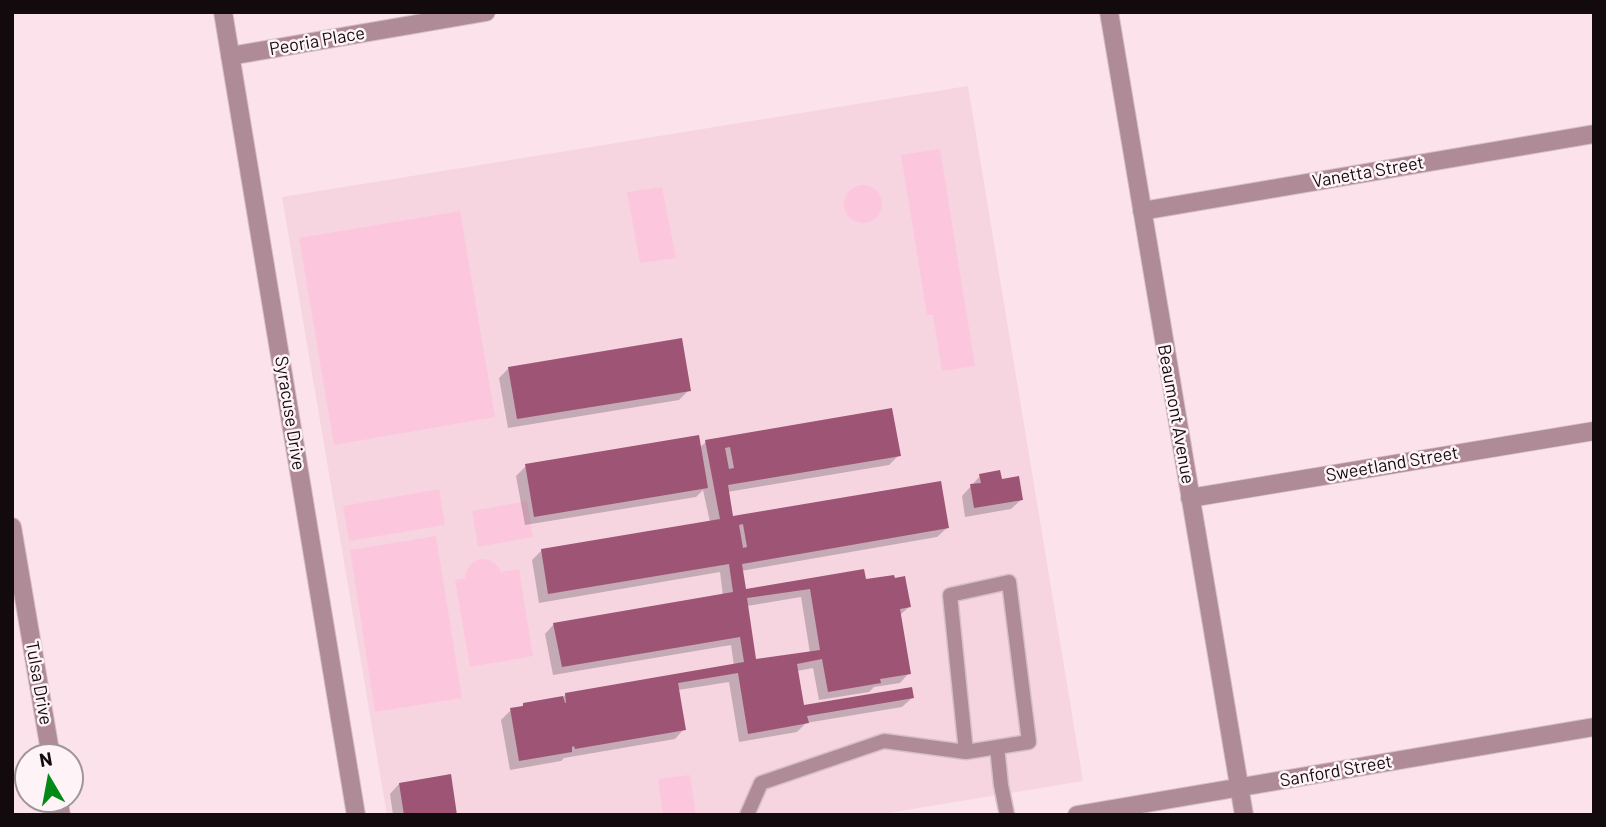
<!DOCTYPE html>
<html>
<head>
<meta charset="utf-8">
<style>
  body { margin:0 }
  #map { position:relative; width:1606px; height:827px; overflow:hidden; background:#fbe2eb; font-family:Barlow,sans-serif }
  canvas { display:block }
  .frame { position:absolute; inset:0; border:14px solid #120a0d; pointer-events:none }
  .north { position:absolute; left:14px; top:743px; width:70px; height:70px; box-sizing:border-box; background:#fef4f7; border:2px solid #a09699; border-radius:50%; rotate:350deg; font-size:19px; font-weight:700; line-height:28px; text-align:center; color:#120a0d }
  .north::after { content:''; display:block; margin:auto; width:24px; height:32px; background:#028a17; clip-path:polygon(50% 0,100% 100%,50% 72%,0 100%) }
</style>
</head>
<body>
<div id="map">
<canvas width="1606" height="827"></canvas>
<div class="frame"></div>
<div class="north">N</div>
</div>
<script>
const g = document.querySelector('canvas').getContext('2d');
g.lineJoin = 'round';
function fillPath(path, color) { g.fillStyle = color; g.fill(path, 'evenodd'); }
function trace(path, color, width, dash) { g.strokeStyle = color; g.lineWidth = width; g.lineCap = dash ? 'butt' : 'round'; g.setLineDash(dash || []); g.stroke(path); }
function drawText(font, color, halo, rows, align = 'center') {
  g.font = font + ' Barlow,sans-serif'; g.lineWidth = 5; g.setLineDash([]); g.textBaseline = 'middle'; g.strokeStyle = halo; g.fillStyle = color; for (const [text, x, y, turn = 0] of rows) {
    g.save(); g.translate(x, y); g.rotate((+turn || 0) * Math.PI / 180); g.textAlign = isNaN(turn) ? turn : align; if (halo) g.strokeText(text, 0, 0); g.fillText(text, 0, 0); g.restore();
  }
}
fillPath(new Path2D(`
  M968,86l115,695 -207,34h-489l-105,-618z`), '#f6d5e1');
fillPath(new Path2D(`
  M940,149l35,217 -33,5 -9,-56h-6l-26,-160z
  M844 204a19 19 0 1 1 38 0a19 19 0 1 1-38 0Z
  M662,187l14,71 -36,5 -13,-71z
  M460,211l35,206 -161,28 -35,-207z
  M439,489l6,36 -96,16 -6,-35z
  M527,501l6,36 -55,10 -6,-36z
  M436,536l26,162 -87,14 -25,-162z
  M480,559c10,0 17,3 21,13l18,-3 14,87 -63,11 -15,-87 10,-2c1,-10 6,-16 15,-19z
  M690,775l6,40h-33l-5,-36z`), '#fcc7dc');
fillPath(new Path2D(`
  M509,368l180,22 -10,10 -171,28 -9,-50z
  M706,442l193,13 -10,10 -162,27 5,26 215,10 -10,9 -196,34 4,20 120,-10 44,26 -10,9 10,57 -9,10 -26,4 -5,5 -50,8 -6,-32 -16,3 6,36 109,-9 -10,9 -96,16 -9,9 -58,10 -10,-60 -51,8 6,39 -9,10 -111,19 -3,3 -51,9 -9,-50 10,-10 9,-2 4,-4 38,-6 3,-3 169,-29 -3,-21 -178,30 -8,-41 9,-10 169,-28 -3,-24 -181,31 -7,-43 9,-9 169,-29 -7,-32 -7,7 -171,28 -9,-49 10,-10 173,-18zM801,597l9,56 -55,8 -8,-55z
  M980,476l20,5 21,19 -10,9 -46,8 -3,-21z
  M399,784l57,31h-63l-3,-21z`), '#0003');
fillPath(new Path2D(`
  M682,338l9,53 -174,28 -9,-52z
  M892,408l9,48 -173,29 5,31 208,-35 8,47 -207,36 4,25 118,-20 2,10 28,-4 1,3 10,-2 6,31 -11,2 11,65 -31,5 1,4 -53,9 -6,-33 -25,5 7,41 108,-18 2,11 -107,18 2,7 -61,11 -10,-61 -60,10 8,47 -111,19 -1,-3 -2,1v5l-53,9 -9,-53 13,-2v-3l40,-7 2,7h1l-1,-10 179,-31 -4,-25 -178,30 -9,-44 180,-31 -4,-28 -181,30 -7,-45 179,-30 -15,-79zM730,447l4,21 -5,1 -4,-21zM743,524l4,23 -4,1 -4,-23zM810,589l10,61 -64,9 -9,-61z
  M699,435l9,53 -174,29 -9,-53z
  M1000,470l2,9 17,-3 4,24 -49,8 -4,-24 11,-1 -2,-9z
  M451,774l6,41h-53l-5,-32z`), '#9e5474');
const service = new Path2D(`
  M997,747l4,38 6,30
  M747,815l14,-32 123,-42 82,11 63,-10 -20,-160 -59,13 16,157`);
const minor = new Path2D(`
  M223,12l133,803
  M1109,12l135,803
  M230,56l256,-44
  M1142,211l452,-77
  M1190,498l404,-67
  M12,527l39,230
  M58,799l3,16
  M1077,815l517,-88`);
trace(service, '#d6bfc7', 17);
trace(minor, '#d6bfc7', 20);
trace(service, '#af8b98', 14);
trace(minor, '#af8b98', 18);
drawText('18px', '#120a0d', '#fef4f7', [
  ["Peoria Place",317,41,-10],
  ["Vanetta Street",1368,172,-10],
  ["Syracuse Drive",290,413,81],
  ["Beaumont Avenue",1176,414,80],
  ["Sweetland Street",1392,464,-10],
  ["Tulsa Drive",39,683,80],
  ["Sanford Street",1336,771,-10]
]);
</script>
</body>
</html>
